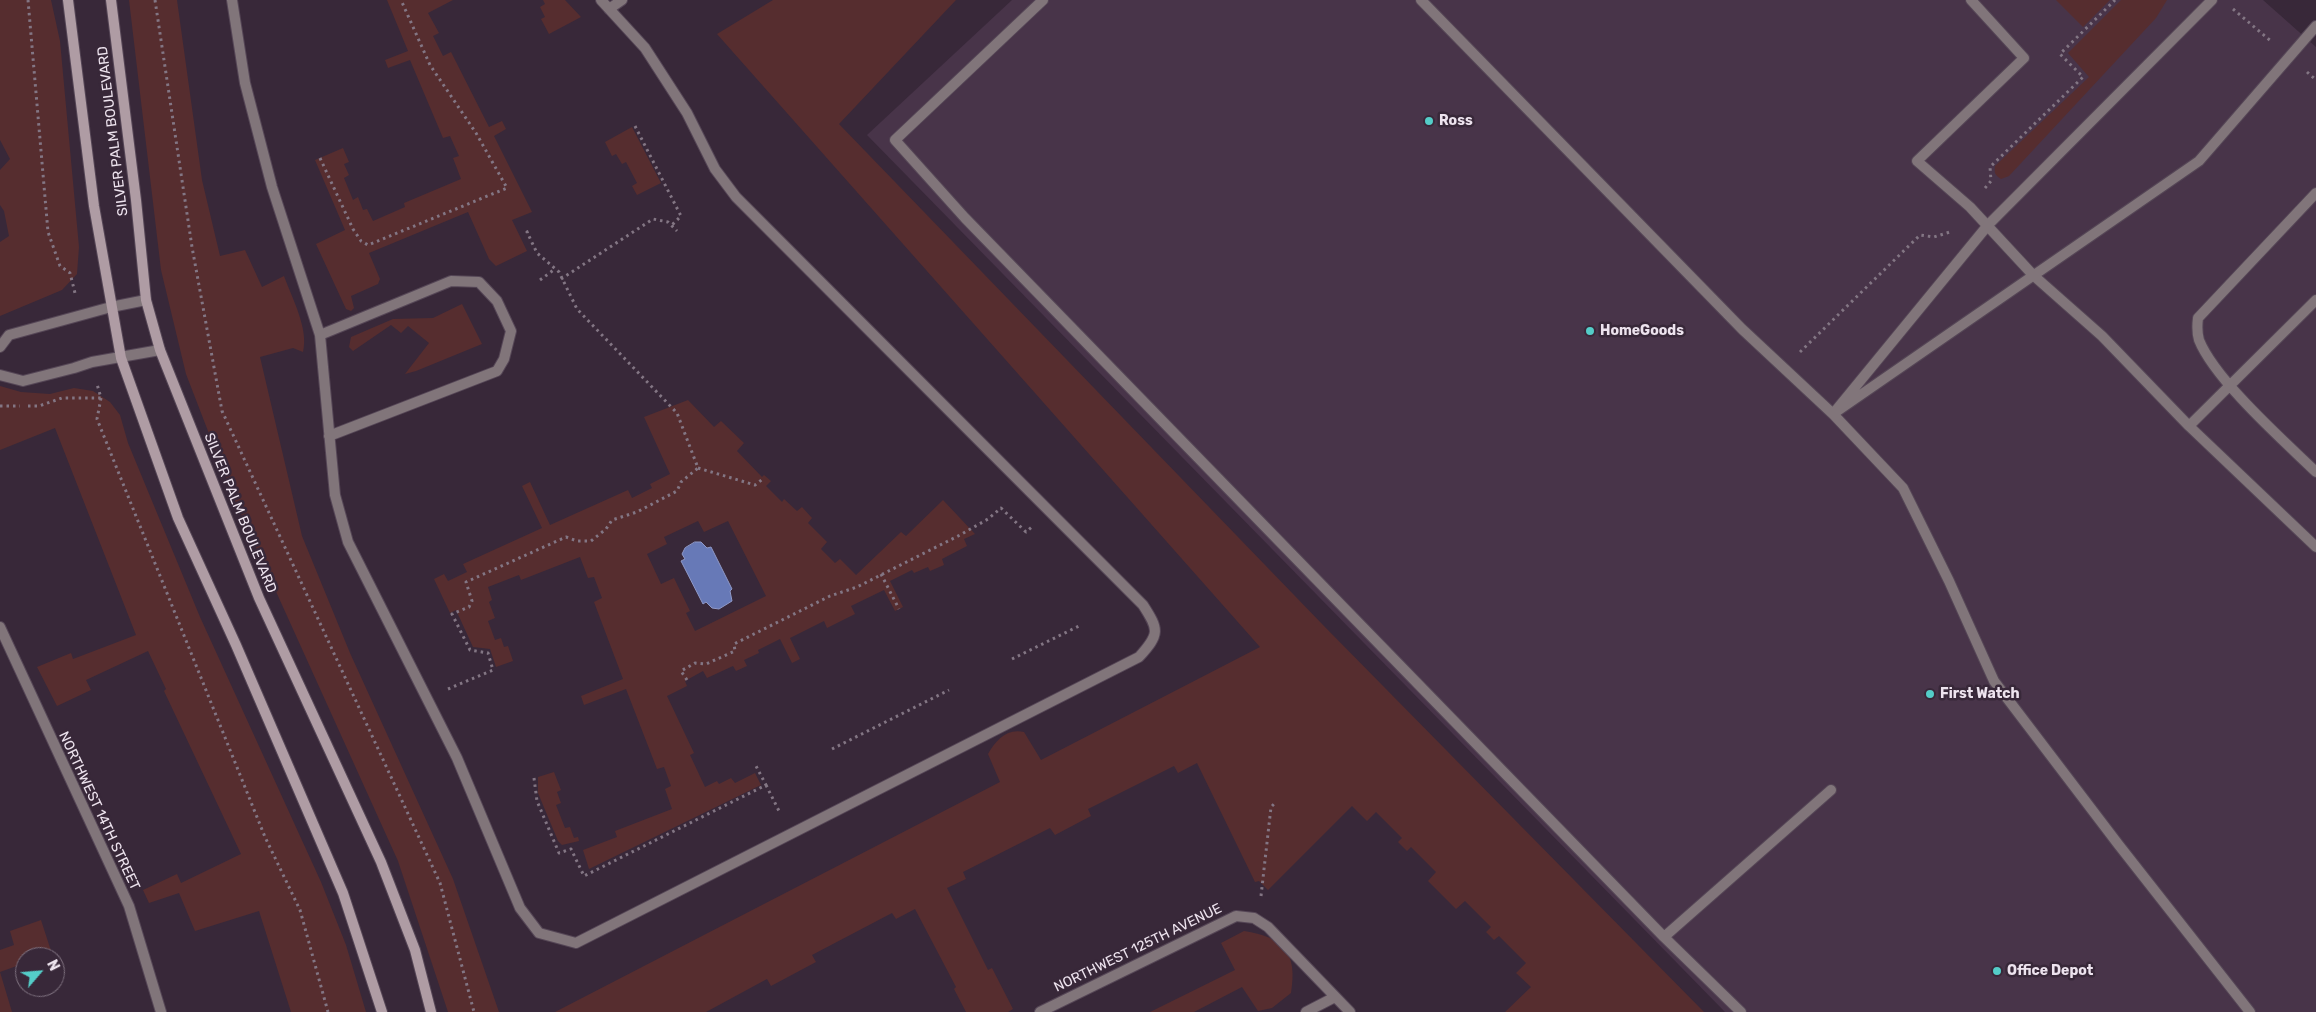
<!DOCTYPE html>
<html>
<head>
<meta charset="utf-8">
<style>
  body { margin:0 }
  #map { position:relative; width:2316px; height:1012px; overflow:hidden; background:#382839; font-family:Rubik,sans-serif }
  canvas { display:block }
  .north { position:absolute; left:15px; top:947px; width:50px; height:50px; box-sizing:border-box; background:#382839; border:1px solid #807381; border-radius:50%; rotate:63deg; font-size:14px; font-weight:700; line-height:20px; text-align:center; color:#ede3ee }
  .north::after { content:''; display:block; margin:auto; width:18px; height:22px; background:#54cdc8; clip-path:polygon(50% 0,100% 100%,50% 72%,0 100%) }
</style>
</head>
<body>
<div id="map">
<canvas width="2316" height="1012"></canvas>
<div class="north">N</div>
</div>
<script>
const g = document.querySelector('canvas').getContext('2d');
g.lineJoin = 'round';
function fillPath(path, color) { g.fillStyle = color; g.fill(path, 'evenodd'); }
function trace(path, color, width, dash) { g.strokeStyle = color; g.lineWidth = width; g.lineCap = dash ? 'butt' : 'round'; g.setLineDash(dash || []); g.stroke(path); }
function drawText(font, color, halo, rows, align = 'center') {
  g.font = font + ' Rubik,sans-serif'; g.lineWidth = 5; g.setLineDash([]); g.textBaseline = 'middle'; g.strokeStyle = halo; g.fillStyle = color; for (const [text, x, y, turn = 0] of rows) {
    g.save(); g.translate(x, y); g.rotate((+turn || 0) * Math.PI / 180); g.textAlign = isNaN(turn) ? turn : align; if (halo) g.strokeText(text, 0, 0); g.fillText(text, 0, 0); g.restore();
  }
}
fillPath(new Path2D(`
  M1012,0h1251l53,47v965h-591l-858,-877z`), '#483449');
fillPath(new Path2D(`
  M0,0h51l9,41 19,206 -2,27 -15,16 -62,26v-74l9,-6 -5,-25 -4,-6v-35l10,-11 -10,-19z
  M129,0h48l25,180 18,76 25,-6 17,37 22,-11c8,22 25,53 19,76l-10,-4 -33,9 42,179 48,117 103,226 46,133h-51l-50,-151 -163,-360 -49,-127 -25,-104z
  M387,0h66l-25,13 11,20 -6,3 10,20 8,-4 38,75 13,-6 4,8 -12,7 38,76 -20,8 15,31 -31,15 -7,-7 -21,-47 -99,41 11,26 -2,5 -27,12 3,12 -3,3 -5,-2 -30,-65 29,-14 -30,-70 28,-12 6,14 -5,2 5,11 -5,3 9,22 5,-3 5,13 4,-1 6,12 32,-14 -1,-4 57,-24 -8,-21 6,-2 -9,-20 -7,2 -33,-78 -22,8 -3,-8 23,-9z
  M543,0h22l16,17 -32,17 -8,-15 4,-2 -5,-10 5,-3z
  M773,0h183l-117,124 484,501 381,387h-199l26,-25 -15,-14 10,-10 -27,-27 -5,4 -8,-8 5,-5 -26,-26 -9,8 -28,-28 8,-9 -25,-25 -4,4 -9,-9 4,-4 -26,-26 -9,9 -15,-15 -84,84 -9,-9 -4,1 -58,-119 -19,10 -4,-7 -86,43 3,7 -36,19 -5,-7 -87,44 3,7 -19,9 41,82 4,-2 21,41 -5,3h-42l-12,-23 2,-2 -41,-78 -19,10 -4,-6 -80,42 4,7 -45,24 -4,-7 -61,33h-151l445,-230 -12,-28c8,-14 19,-26 36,-22l17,28 219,-113 -543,-613z
  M2056,0h54l-27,27z
  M2121,0h46l-11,18 -147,158 -8,3c-6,-4 -7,-6 -6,-13l94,-89 -21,-24z
  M632,127l29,56 -24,12 -5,-9 5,-3 -11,-21 -4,2 -6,-10 -4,2 -7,-14z
  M462,304l20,40 -66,27 -11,3 24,-31 -21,-17 -7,7 -10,-8 -38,26 -4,-4 2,-10 42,-18 40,-1z
  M0,386l21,6 29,2 24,-6 19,3 17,11 10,13 8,28 72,174 121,265 25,63 20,67h-75l-32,-101 -64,20 -16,-38 -30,10 -6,-13 34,-16 4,9 60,-29 -77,-163 2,-2 -18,-38 -62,29 5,10 -34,16 -20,-39 34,-14 2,6 63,-24 -81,-207 -55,22z
  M688,400l26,27 7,-6 23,22 -7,8 25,26 2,-2 7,6 -5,5 16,16 2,-3 13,12 5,-4 10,11 -4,5 19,19 -6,7 14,14 5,-4 16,16 45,-43 5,4 37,-36 32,34 -11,5 3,7 -25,13 2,6 -14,6 -2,-4 -14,6 -2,-3 -22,11 13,26 -8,4 -11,-21 -33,16 4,8 -28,14 -3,-7 -34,17 10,21 -8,4 -12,-24 -22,11 1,3 -15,7 3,6 -11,5 -3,-5 -26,12 -4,-7 -18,10 2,5 -20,10 27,57 -4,2 15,32 12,-6 2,3 12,-6 4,5 20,-10 6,12 -172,84 -6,-19 34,-13 -2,-6 57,-22 -7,-20 6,-3 -7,-19 -7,2 -31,-80 -42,16 -3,-9 42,-17 -29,-77 8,-4 -8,-21 -6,1 -8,-21 -59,23 -2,-5 -31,12 4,13 -3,2 6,16 -7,3 7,19 6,-2 3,9 4,-1 5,15 -17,6 -6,-18 -17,-2 -17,-37 -6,3 -16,-34 10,-5 4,7 19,-9 -4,-8 79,-36 -20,-42 8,-4 20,43 78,-35 4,8 20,-10 -2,-4 20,-10 -26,-57zM698,521l6,11 24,-11 38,75 -71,35 -9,-18 4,-2 -16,-33 -13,6 -14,-30 20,-10 -3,-7z
  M554,772l7,18 -4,2 4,11 -5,2 9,23 5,-1 4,11 4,-1 1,4 -17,4 -4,-4 -20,-48v-16z
  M41,920l11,34 -9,3h-18v6l-25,9 12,40h-12v-62l14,-5 -4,-14z
  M1244,931c39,6 54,21 47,62l-19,15 -14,3 -16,-24 -48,25h-44l85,-42 -14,-27z`), '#562d2f');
const water = new Path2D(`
  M695,542h6l6,6 4,-1 21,42 -2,2 2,10 -13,8 -7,-1 -6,-6 -3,2 -22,-43 4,-2 -3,-5 3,-6z`);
fillPath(water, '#6779b7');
trace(water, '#8f99c8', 1);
const lane = new Path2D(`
  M1043,0l-148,140 70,78 699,719 77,75
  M1421,0l321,329 91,85 70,74 46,93 45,100 124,163 132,168
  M1971,0l53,58 -107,103 53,46 63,68 69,61 87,90 127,121
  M2212,0l-224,225 -155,189 366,-253 117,-135
  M2316,193l-118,125c-1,8 -1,15 1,22 16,40 85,101 117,132
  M2189,426l127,-126
  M1664,937l167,-147`);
const street = new Path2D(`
  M232,0l13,83 27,104 48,148 131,-54 28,1 18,19 14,30 -7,28 -7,12 -168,65
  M609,9l13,-9
  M320,335l15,160 13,47 109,216 63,150 19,25 37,10 563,-286c21,-23 20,-27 4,-52l-407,-408 -21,-28 -28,-56 -42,-65 -44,-48
  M0,347l9,-12 102,-28 35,-7
  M0,375l23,6 51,-13 18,-6 68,-12
  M0,627l129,279 32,106
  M1040,1012l196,-96 18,2 14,9 82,85
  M1306,1012l29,-15`);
const secondary = new Path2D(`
  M68,0l26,206 27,152 57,160 58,127 107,248 39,119
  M111,0l25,200 10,100 14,50 99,248 122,264 34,88 16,62`);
trace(lane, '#554656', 12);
trace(street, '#554656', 12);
trace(secondary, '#554656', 12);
trace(new Path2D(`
  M28,0l20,232 12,34 10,7 5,20
  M155,0l37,247 30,164 218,472 34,129
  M2233,9l39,33
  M2307,72l9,8
  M635,126l46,90 -10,10
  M320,158l33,71 8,12 7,4 139,-57 -31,-55 -46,-68 -29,-65
  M1985,188l6,-7 -1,-14 93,-90 -23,-23 55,-54
  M561,279l92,-60 15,3 9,9
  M540,280l15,-11
  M1800,352l120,-117 14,2 16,-5
  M101,398l-4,21 168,418 35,73 28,102
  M0,406h20
  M28,406h11l23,-8h39l-4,-14
  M698,468l57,17 9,-7
  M881,574l18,35
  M1012,659l69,-34
  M687,680l-6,-9 14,-8 11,1 29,-13 -1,-7 96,-48 27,-9 103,-52 28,-16 13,-11 25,24 7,-6
  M448,689l45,-19 -5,-17 -18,-3 -18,-36 17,-7 3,-6 -6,-19 100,-45 11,4h14l15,-12 6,-9 25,-8 40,-21 4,-9 17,-14 -21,-55 -100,-104 -18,-37 -22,-19 -10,-21 5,-2
  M832,749l117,-59
  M534,778l3,23 22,52 12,-4 13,27 182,-91 -10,-19
  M766,785l14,28
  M1261,896l10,-89 4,-4`), '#837684', 3, [2.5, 4]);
trace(lane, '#81757a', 10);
trace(street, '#81757a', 10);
trace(secondary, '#af9ca4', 10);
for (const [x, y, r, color] of [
  [1429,121,5,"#54cdc8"],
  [1590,331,5,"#54cdc8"],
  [1930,694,5,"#54cdc8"],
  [1997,971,5,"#54cdc8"]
]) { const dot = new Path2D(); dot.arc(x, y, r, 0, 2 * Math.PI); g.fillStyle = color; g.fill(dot); trace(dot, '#382839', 2); }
drawText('bold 14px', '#ede3ee', '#382839', [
  ["Ross",1439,121],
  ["HomeGoods",1600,331],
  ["First Watch",1940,694],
  ["Office Depot",2007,971]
], 'left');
drawText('14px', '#ede3ee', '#382839', [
  ["SILVER PALM BOULEVARD",113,131,-97],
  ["SILVER PALM BOULEVARD",240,513,68],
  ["NORTHWEST 14TH STREET",99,811,65],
  ["NORTHWEST 125TH AVENUE",1138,948,-26]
]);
</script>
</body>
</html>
